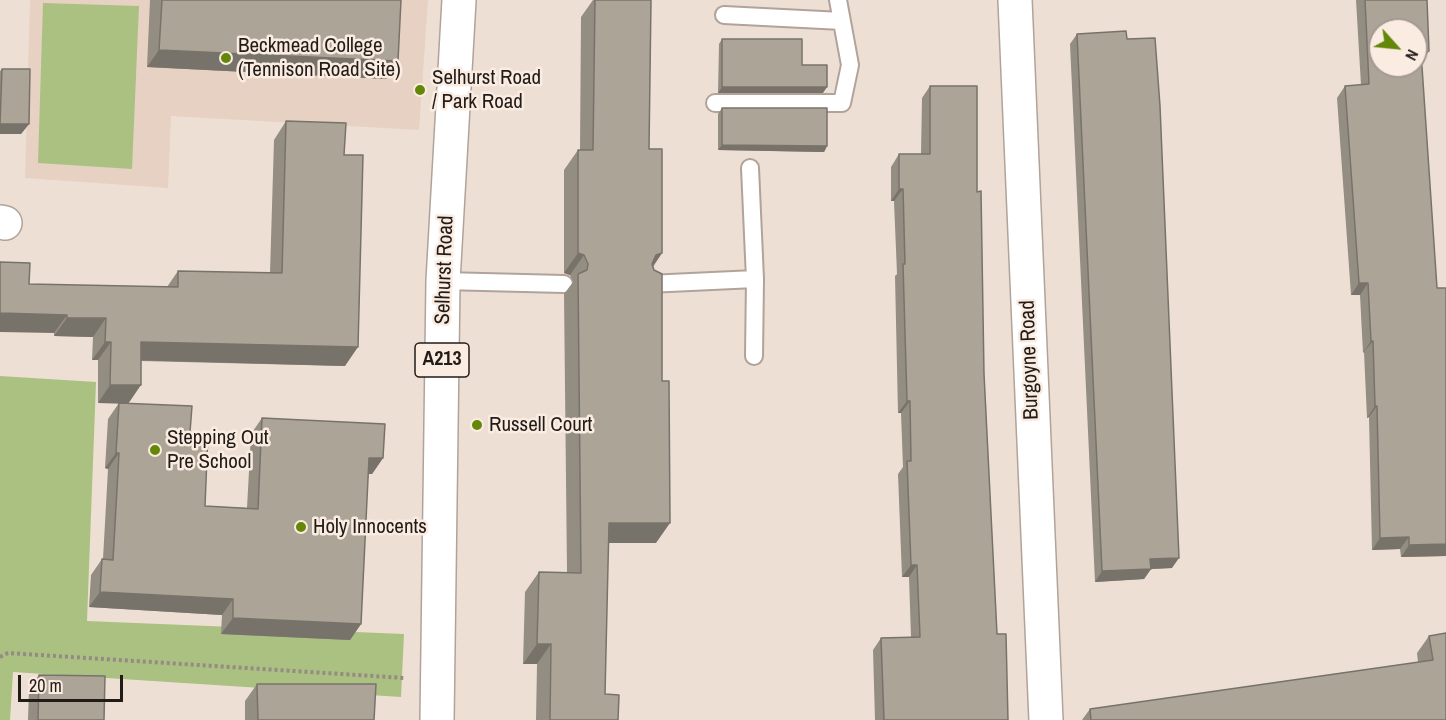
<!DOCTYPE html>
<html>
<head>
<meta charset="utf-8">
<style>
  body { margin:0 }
  #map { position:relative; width:1446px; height:720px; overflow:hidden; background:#eedfd5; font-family:"Archivo Narrow",sans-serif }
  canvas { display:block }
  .north { position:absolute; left:1368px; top:18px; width:60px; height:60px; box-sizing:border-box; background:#fbece2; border:2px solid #a49992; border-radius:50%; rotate:117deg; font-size:16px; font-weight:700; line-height:24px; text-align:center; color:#221c19 }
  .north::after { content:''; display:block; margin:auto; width:21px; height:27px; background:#648708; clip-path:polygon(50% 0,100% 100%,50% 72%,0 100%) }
  .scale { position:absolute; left:18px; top:675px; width:105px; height:27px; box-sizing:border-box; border:3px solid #221c19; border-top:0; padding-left:8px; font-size:18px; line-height:21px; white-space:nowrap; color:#221c19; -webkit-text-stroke:4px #fbece2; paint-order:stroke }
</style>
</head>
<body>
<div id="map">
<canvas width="1446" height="720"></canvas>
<div class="north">N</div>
<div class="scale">20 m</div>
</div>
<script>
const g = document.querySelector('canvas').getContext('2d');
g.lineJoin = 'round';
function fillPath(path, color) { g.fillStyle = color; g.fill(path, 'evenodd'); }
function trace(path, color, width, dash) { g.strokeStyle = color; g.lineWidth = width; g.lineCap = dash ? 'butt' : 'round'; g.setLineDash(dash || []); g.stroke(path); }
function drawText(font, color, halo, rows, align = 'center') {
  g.font = font + ' "Archivo Narrow",sans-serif'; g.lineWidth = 5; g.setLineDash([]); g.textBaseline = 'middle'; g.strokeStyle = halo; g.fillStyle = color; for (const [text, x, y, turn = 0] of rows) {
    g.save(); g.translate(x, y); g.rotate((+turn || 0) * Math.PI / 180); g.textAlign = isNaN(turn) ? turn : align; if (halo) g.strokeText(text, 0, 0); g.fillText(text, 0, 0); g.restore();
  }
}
fillPath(new Path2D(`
  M30,0h398l-9,130 -248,-14 -3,72 -143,-10z`), '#e7d1c3');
fillPath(new Path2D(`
  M43,3l96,3 -7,163 -94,-6z
  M0,376l96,6 -9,239 317,13 -3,63 -388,-25 -3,48h-10z`), '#aac182');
const service = new Path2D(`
  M724,15l118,6
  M715,103h127l8,-38 -12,-65
  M443,281l121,3
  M648,284l107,-5 -5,-111
  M754,356l1,-77`);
const minor = new Path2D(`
  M1015,0l31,720
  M0,222l5,1`);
const primary = new Path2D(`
  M437,720l6,-439 16,-281`);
trace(service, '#b1a399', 20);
trace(minor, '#b1a399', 36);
trace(primary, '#b1a399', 36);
trace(new Path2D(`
  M0,657l8,-4 397,25`), '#968a83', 4, [3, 3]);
trace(service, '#fff', 16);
trace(minor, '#fff', 33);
trace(primary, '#fff', 33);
fillPath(new Path2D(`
  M150,0h251l-15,79 -239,-12z
  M593,0h58l-2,149 13,104 -9,14 3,276h-48l-3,151 13,26h-82l1,-56h-14l2,-72 14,-20h28l-3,-278 9,-12 -3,-7 -6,-2v-103l14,-20h2l1,-133z
  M1356,0h71l-6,62 25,494 -45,1 -1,-8 -28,1 -3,-133 -2,1 -3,-66 -1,1 -3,-58h-9l-14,-197 8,-12 16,-1z
  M1077,34l95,534 -21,1 -7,10 -49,3 -25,-538z
  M722,39l80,26 21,28h-105l1,-49z
  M2,69l27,55 -8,10h-21v-63z
  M930,86l47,106 7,182 13,260 11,86h-133l-2,-70 8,-12 30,-1 -2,-60h-7l-4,-103 5,-7 -2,-54h-3l-3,-137 2,-2 -3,-73h-3v-34l8,-13h22l1,-56z
  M722,108l105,38 -3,6 -106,-2v-36z
  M286,121l59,245 -204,-5 -13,42 62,29 15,74 42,2 4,-74 11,-16 121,40 -11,16h-4l-7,150 -11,16 -129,-6 1,-19 -133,-8 2,-32 11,-16h1l5,-90 -3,-1 3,-49 11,-16h-21v-43h-6l1,-23 -39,-1v-3l-25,-49 138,3 11,-16 92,2 4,-133z
  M1429,636l17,84h-364l8,-11 328,-47 -1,-9z
  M39,675l65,45h-76l1,-31z
  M257,684l117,36h-129v-19z`), '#948d82');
fillPath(new Path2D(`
  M159,50l239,11 -12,18 -239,-12z
  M1429,51l-8,12v-11z
  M722,87h105l-4,6h-105z
  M0,124h29l-8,10h-21z
  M722,145l105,1 -3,6 -106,-2z
  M899,189h4l-9,12h-3z
  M578,253l6,2 -14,20 -6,-2z
  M662,253l-14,20 -6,3 14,-21z
  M1359,283h9l-8,12h-9z
  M0,313l67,2 -13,18 -54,-1z
  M67,318h39l-13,19 -39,-1z
  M1371,341h2l-9,11 -1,1z
  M105,342h6l-13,18h-6z
  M141,342l217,5 -13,19 -217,-6z
  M110,385h31l-13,19 -30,-1z
  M907,401h3l-9,12h-3z
  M1375,406h2l-8,11 -2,1z
  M116,453h3l-11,16 -3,-1z
  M369,458h14l-11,16h-15z
  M609,523h61l-14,20h-61z
  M1409,537l-9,12 -28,1 8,-12z
  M1446,544v12l-45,1 8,-12z
  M1179,558l-7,10 -21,1 -7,10 -49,3 7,-11 48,-12z
  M911,565h6l-8,12h-7z
  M100,592l133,7 -11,16 -133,-8z
  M233,618l128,6 -11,16 -129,-6z
  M537,644h14l-14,20h-14z`), '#78736a');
const building = new Path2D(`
  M162,0h239l-3,61 -239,-11z
  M595,0h56l-2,149h13v104l-6,2 -4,9 2,6 8,4v107h7l1,142h-61l-4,171 14,1 -1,25h-68l1,-76h-14l2,-72 42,1 -3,-299 9,-4 1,-6 -4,-9 -6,-2v-103h15z
  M1365,0h62l2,51 -8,1 16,236h9v256l-37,1v-8l-29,1 -3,-132h-2l-2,-65h-2l-3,-58h-9l-14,-197 24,-2zM1380,30h36v36h-36z
  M1126,31l1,8 28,-1 5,68 19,452 -29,1 1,10 -49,2 -25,-537z
  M722,39h80v26h25v22h-105z
  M2,69h28l-1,55h-29z
  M930,86h47v106l4,-1 3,183 13,260h9l2,86h-124l-3,-82 39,-1 -3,-72h-6l-4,-104h4l-1,-60h-3l-4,-137h2l-2,-75h-4v-35h31z
  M722,108h105v38l-105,-1z
  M286,121l60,2 -2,32h19l-5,192 -217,-5v43h-31l1,-43h-6l1,-24h-39v-3l-67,-2v-51l30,1 -1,21 149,3v-16l104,2z
  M119,403l73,3 -2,26 18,1 -3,73 53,3 4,-91 123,6 -2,34h-14l-8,166 -128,-6v-19l-133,-7 2,-33 11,1 6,-107h-3z
  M1446,633v87h-355l-1,-11 343,-49 -4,-24z
  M39,675l66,1 -1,44h-66z
  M257,684h119l-2,36h-116z`);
fillPath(building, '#aca497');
trace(building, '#78736a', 1.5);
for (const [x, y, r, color] of [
  [226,58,6,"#648708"],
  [420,90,6,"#648708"],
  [477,425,6,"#648708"],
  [155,450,6,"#648708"],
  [301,527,6,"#648708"]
]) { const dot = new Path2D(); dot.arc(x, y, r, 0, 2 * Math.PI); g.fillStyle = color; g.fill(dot); trace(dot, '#fbece2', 2); }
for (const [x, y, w] of [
  [442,360,54]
]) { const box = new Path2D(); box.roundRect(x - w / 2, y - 17, w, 34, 4.5); g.fillStyle = '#fbece2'; g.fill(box); trace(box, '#221c19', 1.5); }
drawText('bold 20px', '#221c19', null, [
  ["A213",442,360]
]);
drawText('21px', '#221c19', '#fbece2', [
  ["Beckmead College",238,46],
  ["(Tennison Road Site)",238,70],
  ["Selhurst Road",432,78],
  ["/ Park Road",432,102],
  ["Russell Court",489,425],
  ["Stepping Out",167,438],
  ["Pre School",167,462],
  ["Holy Innocents",313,527]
], 'left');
drawText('21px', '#221c19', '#fbece2', [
  ["Selhurst Road",445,270,-88],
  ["Burgoyne Road",1030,360,-92]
]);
</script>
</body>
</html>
